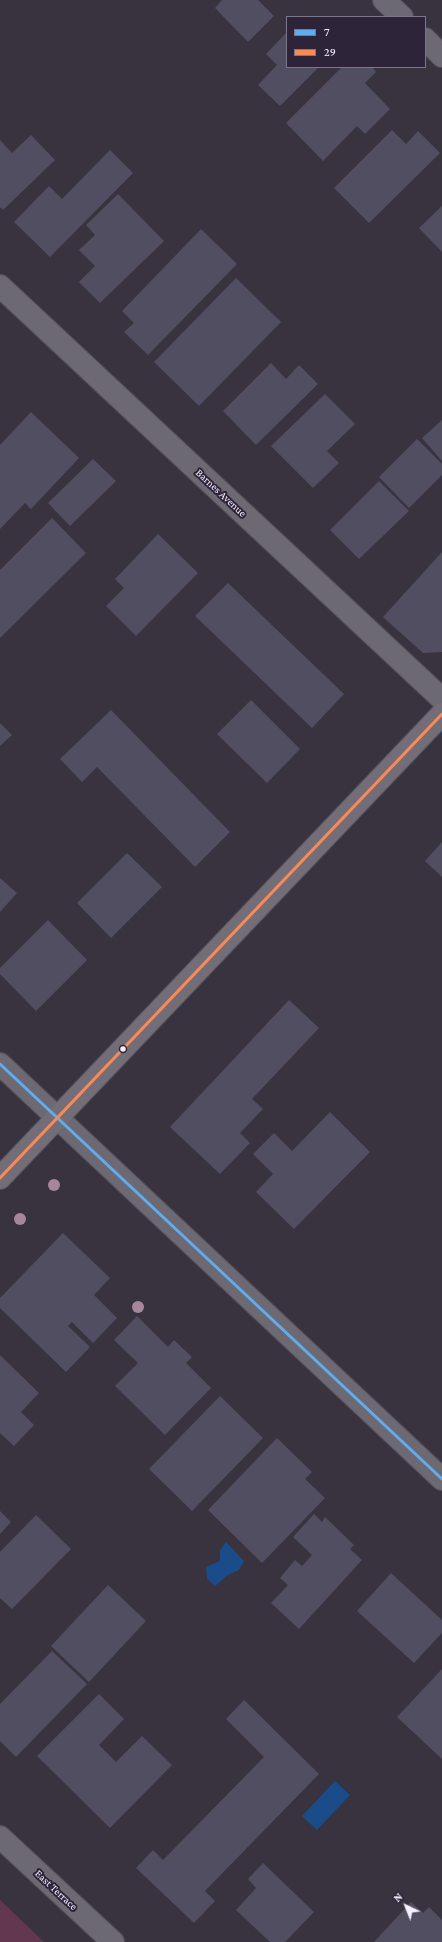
<!DOCTYPE html>
<html>
<head>
<meta charset="utf-8">
<style>
  body { margin:0 }
  #map { position:relative; width:442px; height:1942px; overflow:hidden; background:#393340; font-family:"Crimson Pro",serif }
  canvas { display:block }
  .legend { position:absolute; left:286px; top:16px; width:140px; height:52px; box-sizing:border-box; background:#2d243a; border:1px solid #7d7689; margin:0; padding:5px 7px; list-style:none; font-size:12px; color:#f5f0ff }
  .legend li { display:flex; align-items:center; gap:8px; height:20px }
  .legend b { width:20px; border:1px solid #7d7689 }
  .north { position:absolute; left:386px; top:1886px; width:40px; height:40px; -webkit-text-stroke:3px #2d243a; paint-order:stroke; rotate:317deg; font-size:11px; font-weight:700; line-height:16px; text-align:center; color:#f5f0ff }
  .north::after { content:''; display:block; margin:auto; width:14px; height:18px; background:#f5f0ff; clip-path:polygon(50% 0,100% 100%,50% 72%,0 100%) }
</style>
</head>
<body>
<div id="map">
<canvas width="442" height="1942"></canvas>
<ul class="legend">
<li><b style="height:5px;background:#60acee"></b>7</li>
<li><b style="height:5px;background:#f98a56"></b>29</li>
</ul>
<div class="north">N</div>
</div>
<script>
const g = document.querySelector('canvas').getContext('2d');
g.lineJoin = 'round';
function fillPath(path, color) { g.fillStyle = color; g.fill(path, 'evenodd'); }
function trace(path, color, width, dash) { g.strokeStyle = color; g.lineWidth = width; g.lineCap = dash ? 'butt' : 'round'; g.setLineDash(dash || []); g.stroke(path); }
function drawText(font, color, halo, rows, align = 'center') {
  g.font = font + ' "Crimson Pro",serif'; g.lineWidth = 4; g.setLineDash([]); g.textBaseline = 'middle'; g.strokeStyle = halo; g.fillStyle = color; for (const [text, x, y, turn = 0] of rows) {
    g.save(); g.translate(x, y); g.rotate((+turn || 0) * Math.PI / 180); g.textAlign = isNaN(turn) ? turn : align; if (halo) g.strokeText(text, 0, 0); g.fillText(text, 0, 0); g.restore();
  }
}
fillPath(new Path2D(`
  M0,1900l44,42h-44z`), '#63384e');
fillPath(new Path2D(`
  M226,1542l18,19 -5,9 -11,5 -13,11 -8,-7 -1,-12 14,-6v-11z
  M335,1781l15,14 -33,35 -15,-14z`), '#194c89');
fillPath(new Path2D(`
  M222,0h36l16,16 -26,26 -33,-34z
  M287,32v35h32l-39,39 -22,-21 19,-20 -11,-11z
  M342,67h30l4,5 -11,11 25,26 -25,25 -8,-8 -34,35 -37,-38z
  M392,130l14,14 12,-13 22,22 -71,70 -35,-35z
  M31,135l24,25 -52,50 -3,-3v-67l12,13z
  M110,150l23,23 -83,84 -36,-35 35,-36 13,13z
  M118,194l46,47 -64,62 -21,-21 16,-16 -16,-16 16,-15 -9,-10z
  M442,206v46l-23,-24z
  M201,229l36,35 -89,91 -24,-23 10,-9 -12,-12z
  M236,278l45,44 -82,84 -45,-44z
  M271,363l15,16 13,-14 19,19 -62,61 -33,-34z
  M325,394l30,30 -28,27 12,12 -26,25 -42,-42z
  M31,412l48,46 -48,51 -6,-6 -25,26v-84z
  M442,420v41l-20,-23z
  M417,439l25,25v11l-33,33 -30,-31z
  M93,459l23,22 -46,45 -22,-23z
  M379,481l30,30 -50,48 -29,-29z
  M52,518l34,35 -86,85v-68z
  M158,534l40,39 -62,63 -30,-30 18,-18 -9,-9z
  M442,552v100l-19,1 -40,-36z
  M228,583l116,111 -32,34 -117,-112z
  M251,700l49,49 -33,34 -50,-49z
  M111,710l119,122 -35,35 -98,-100 -15,15 -22,-23z
  M0,723l12,12 -12,11z
  M442,842v35l-17,-16z
  M127,853l35,34 -51,51 -34,-35z
  M0,878l17,15 -17,19z
  M48,920l39,40 -51,51 -36,-37v-6z
  M289,1000l30,28 -67,71 11,10 -23,24 10,10 -30,31 -50,-47z
  M330,1112l40,40 -76,77 -38,-37 17,-18 -20,-20 21,-21 18,18z
  M63,1233l47,45 -16,17 23,23 -24,25 -21,-21 -4,4 22,21 -24,25 -66,-64v-10z
  M137,1316l31,31 6,-7 18,17 -6,6 25,25 -46,47 -50,-49 23,-23 -24,-23z
  M0,1355l39,38 -18,19 13,13 -20,21 -14,-13z
  M220,1396l43,42 -71,73 -43,-42z
  M277,1438l35,34 -7,7 20,19 -63,65 -54,-53z
  M0,1511l11,11 -11,12z
  M314,1514l8,8 3,-5 29,28 -4,4 12,11 -63,69 -28,-26 17,-18 -8,-7 15,-18 7,6 10,-11 -19,-18z
  M36,1515l35,34 -59,60 -12,-11v-46z
  M391,1573l51,47v13l-28,30 -57,-52z
  M108,1585l38,36 -57,61 -38,-36z
  M52,1651l35,33 -71,73 -16,-16v-37z
  M442,1669v90l-45,-42z
  M99,1694l25,25 -25,26 17,17 26,-26 30,29 -62,63 -73,-72z
  M244,1700l75,74 -114,117 10,10 -21,22 -58,-55 17,-18 10,10 101,-103 -38,-38z
  M263,1863l51,49 -29,30h-15l-34,-32 20,-22 -8,-9z
  M411,1902l12,11 6,-6 13,13v22h-68z`), '#514e62');
const minor = new Path2D(`
  M384,0l18,17
  M425,39l17,17
  M0,286l442,413
  M0,1064l442,415
  M0,1837l113,105`);
const secondary = new Path2D(`
  M0,1178l442,-464`);
trace(minor, '#534f5a', 24);
trace(secondary, '#534f5a', 24);
trace(minor, '#6d6973', 22);
trace(secondary, '#736d78', 22);
trace(new Path2D(`
  M0,1064l442,415`), '#60acee', 3);
trace(new Path2D(`
  M0,1178l442,-464`), '#f98a56', 3);
g.fillStyle = '#a58799';
for (const [x, y] of [
  [54,1185],
  [20,1219],
  [138,1307]
]) { g.beginPath(); g.arc(x, y, 6, 0, 2 * Math.PI); g.fill(); }
for (const [x, y, r, color] of [
  [123,1049,3.5,"#f5f0ff"]
]) { const dot = new Path2D(); dot.arc(x, y, r, 0, 2 * Math.PI); g.fillStyle = color; g.fill(dot); trace(dot, '#2d243a', 1.5); }
drawText('11px', '#f5f0ff', '#2d243a', [
  ["Barnes Avenue",221,493,43],
  ["East Terrace",56,1890,43]
]);
</script>
</body>
</html>
